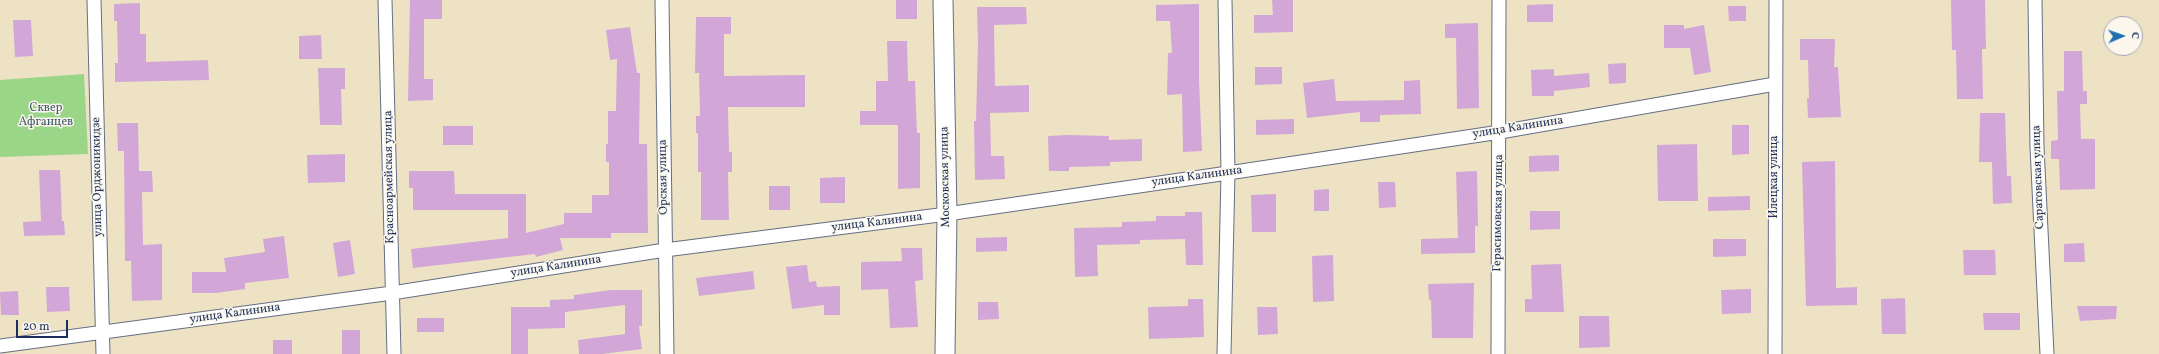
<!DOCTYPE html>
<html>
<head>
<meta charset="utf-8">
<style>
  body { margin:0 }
  #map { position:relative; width:2159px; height:354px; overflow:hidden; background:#eee2c4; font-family:Vollkorn,serif }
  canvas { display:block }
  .north { position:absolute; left:2103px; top:16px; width:40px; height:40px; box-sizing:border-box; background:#fbf7ec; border:1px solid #a1a7b3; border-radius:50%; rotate:88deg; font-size:11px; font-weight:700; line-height:16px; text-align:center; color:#1b2f5e }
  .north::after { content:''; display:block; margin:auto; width:14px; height:18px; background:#1f6fb2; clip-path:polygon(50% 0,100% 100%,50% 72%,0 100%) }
  .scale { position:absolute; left:16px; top:320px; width:52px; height:18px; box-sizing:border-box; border:2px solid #1b2f5e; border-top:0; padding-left:5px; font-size:12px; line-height:14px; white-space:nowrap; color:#1b2f5e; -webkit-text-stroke:3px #fbf7ec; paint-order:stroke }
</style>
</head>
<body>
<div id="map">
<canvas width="2159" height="354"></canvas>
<div class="north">С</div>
<div class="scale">20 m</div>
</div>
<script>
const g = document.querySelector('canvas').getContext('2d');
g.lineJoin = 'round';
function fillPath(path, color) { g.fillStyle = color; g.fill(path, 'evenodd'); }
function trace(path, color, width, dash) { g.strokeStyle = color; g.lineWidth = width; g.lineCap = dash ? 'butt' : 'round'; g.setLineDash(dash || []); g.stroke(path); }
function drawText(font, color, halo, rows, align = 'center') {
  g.font = font + ' Vollkorn,serif'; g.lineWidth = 3; g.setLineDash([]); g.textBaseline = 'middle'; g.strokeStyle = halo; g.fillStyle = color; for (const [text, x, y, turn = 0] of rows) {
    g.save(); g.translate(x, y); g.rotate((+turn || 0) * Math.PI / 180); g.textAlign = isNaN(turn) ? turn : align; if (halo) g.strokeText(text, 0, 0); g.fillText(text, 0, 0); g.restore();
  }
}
fillPath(new Path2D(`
  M84,74l4,80 -88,3v-77z`), '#9ad588');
fillPath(new Path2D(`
  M410,0h32v19h-18v60h9v21l-25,1z
  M896,0h21v19h-21z
  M1272,0h21v32l-39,1v-18h19z
  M1951,0h34l1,49h-4l1,50h-26l-1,-49h-4z
  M140,3v31h6v28l62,-2 1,20 -94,2v-19h3l-1,-42h-3v-17z
  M1199,4v76l3,71 -19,1 -1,-58 -15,1 1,-42h4l-2,-32h-14v-16z
  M1553,4v18h-26v-17z
  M1728,6h18v15h-17z
  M977,7h49l1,17 -33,1 1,61 34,-1v27l-39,1 1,43h13l1,23 -30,1 -1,-59h2l2,-78z
  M696,17h35v17h-7v42l81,-1v32h-77l1,45h3v20h-4l1,48h-28v-48h-3v-39h-2v-17h4l-1,-43h-4z
  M13,20h18l2,36 -18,1z
  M1478,23l1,85 -22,1 -1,-71h-11v-14z
  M1664,25h20v4l20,-4 7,47 -17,3 -4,-27h-26z
  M630,27l7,46h3l-1,71h8l1,89h-37v5h-51l3,12 -27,7 -1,-3 -122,14 -2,-19 97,-11v-28h-95v-22h-4v-17h45l1,23h71v39l38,-9v-11h28v-18h17v-33h-3v-18h2v-33h8l1,-52 -7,1 -4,-30z
  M321,35l1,24h-23v-23z
  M1800,39h35l-1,28h4l3,50 -33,1 -1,-20h2l-1,-38h-8z
  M887,41h20l1,40h7l2,52h3v55l-22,1v-64h-38v-14h16v-30h12z
  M2064,51h18l1,40h4v13h-7l1,35h14v50l-35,1 -1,-31h-8v-18l7,-1 -1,-49h7z
  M1626,63v20l-17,1 -1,-20z
  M1255,67h27v17l-27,1z
  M318,68h27v21h-4l1,36h-22z
  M1554,69v7l35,-3 1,14 -36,4v5h-22l-1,-26z
  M1334,79l2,22 68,-1v-19l16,-1 1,34 -41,1v7h-20v-10l-53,6 -4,-35z
  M1980,113h25l2,63h4l1,27 -19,1 -1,-42h-13z
  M1294,119v15l-38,1v-15z
  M117,123h21l1,48h13l1,21h-11l1,53 19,-1v56l-30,1 -1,-40h-6l-1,-110h-6z
  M1732,125h17v29l-17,1z
  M443,126h30v19h-30z
  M1068,135l41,1v4l33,-1v22l-32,1v4l-41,1v4h-20l-1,-35z
  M1697,144l1,57h-40l-1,-56z
  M345,154v28l-37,1 -1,-28z
  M1559,155v16l-30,1v-16z
  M1835,161l1,127 21,-1v18l-51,1 -4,-144z
  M39,170h21l2,51h2l1,14 -41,1 -1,-14 18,-1z
  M1477,171l1,55h-3v27l-54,1v-15l37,-1 -2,-66z
  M845,177v26h-25v-25z
  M1378,182h17l1,25 -17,1z
  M769,186h21v24h-21z
  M1329,189v22h-15v-21z
  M1276,194v38h-24l-1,-37z
  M1750,196v14l-42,1v-14z
  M1530,211h30v18l-30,1z
  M1185,212h17l1,53h-17l-1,-26 -45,1v4l-43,1 1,31 -23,1 -1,-49 48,-1v-5l34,-1v-5h29z
  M284,236l5,42 -44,5v6l-29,4h-24v-21h34l-2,-14 41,-6 -2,-13z
  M1007,237v14l-31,1v-14z
  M1713,239h33v17l-33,1z
  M350,240l5,34 -17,3 -5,-34z
  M2084,243l1,19h-21v-18z
  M901,248h21l1,32 -8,1 3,46 -28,1 -2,-39 -27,1v-28l41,-1z
  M1963,250h32l1,25h-32z
  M1333,255l1,46 -21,1 -1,-46z
  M1561,264l3,48h-39v-13h7l-1,-34z
  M807,265l2,17 7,-1 1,6 23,-1v29h-16v-10l-32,4 -6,-42z
  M753,271l2,18 -56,7 -3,-18z
  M1474,283l-1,55h-41l-1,-38h-2l-1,-16z
  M46,287h23l1,24 -23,1z
  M1751,289v24l-29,1 -1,-24z
  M611,290h31v36h-3l3,23 -40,5h-23l-1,-14 47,-6v-29l-60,7v16l-37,1v25h-17v-47h39v-7l24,-1v-4z
  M18,291l1,24h-18l-1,-23z
  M1905,298l1,36h-24l-1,-35z
  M1188,299h15l1,38 -55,2 -1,-32 40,-1z
  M978,302h20l1,17 -21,1z
  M2077,306h40l-1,13 -36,2z
  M1257,307h20l1,27 -20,1z
  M1983,313h37v17h-36z
  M1579,316h30l1,31 -31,1z
  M417,318h27v14h-27z
  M342,330h18v24h-18z
  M273,340h19v14h-19z`), '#d2a7d8');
const street = new Path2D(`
  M94,0l9,354
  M385,0l9,354
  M662,0l5,354
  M2035,0l2,147 10,207
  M0,346l392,-53 273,-43 282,-36 281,-41 272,-41 275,-48
  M1224,354l4,-181 -3,-173
  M1498,354l1,-354
  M1775,354l1,-354`);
const secondary = new Path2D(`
  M943,0l4,214 -2,140`);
trace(street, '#656e82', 15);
trace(secondary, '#656e82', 21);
trace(street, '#fff', 13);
trace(secondary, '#fff', 19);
drawText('12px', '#3b5868', '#fbf7ec', [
  ["Сквер",46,109],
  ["Афганцев",46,123]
]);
drawText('12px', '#1b2f5e', '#fbf7ec', [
  ["улица Калинина",1518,128,-9],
  ["улица Орджоникидзе",98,177,-91],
  ["Красноармейская улица",390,177,-91],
  ["Орская улица",664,177,-91],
  ["Московская улица",946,177,-91],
  ["улица Калинина",1197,177,-8],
  ["Илецкая улица",1775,177,-90],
  ["Саратовская улица",2039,177,-92],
  ["Герасимовская улица",1499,213,-89],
  ["улица Калинина",877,223,-7],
  ["улица Калинина",556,267,-9],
  ["улица Калинина",235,314,-8]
]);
</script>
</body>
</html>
